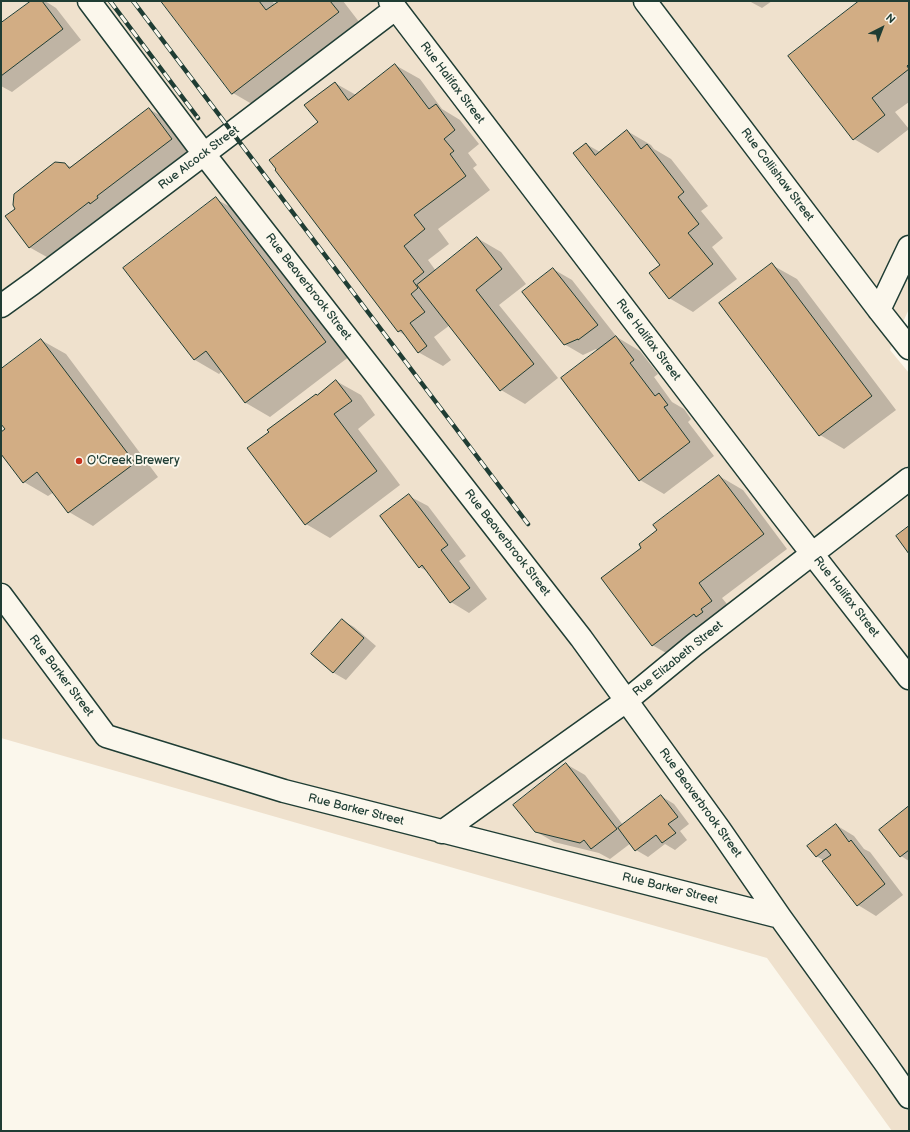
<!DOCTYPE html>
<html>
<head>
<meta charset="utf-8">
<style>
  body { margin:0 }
  #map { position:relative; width:910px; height:1132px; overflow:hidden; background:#fbf7ec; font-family:"Balsamiq Sans",sans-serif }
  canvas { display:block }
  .frame { position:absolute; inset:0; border:2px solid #1f3d34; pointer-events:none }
  .north { position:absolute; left:862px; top:8px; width:40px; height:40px; -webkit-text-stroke:3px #fbf7ec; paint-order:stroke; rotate:42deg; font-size:11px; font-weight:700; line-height:16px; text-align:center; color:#1f3d34 }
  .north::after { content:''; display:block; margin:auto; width:14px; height:18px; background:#1f3d34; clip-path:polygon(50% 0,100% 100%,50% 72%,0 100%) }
</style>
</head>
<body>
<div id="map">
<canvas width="910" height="1132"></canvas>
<div class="frame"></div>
<div class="north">N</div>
</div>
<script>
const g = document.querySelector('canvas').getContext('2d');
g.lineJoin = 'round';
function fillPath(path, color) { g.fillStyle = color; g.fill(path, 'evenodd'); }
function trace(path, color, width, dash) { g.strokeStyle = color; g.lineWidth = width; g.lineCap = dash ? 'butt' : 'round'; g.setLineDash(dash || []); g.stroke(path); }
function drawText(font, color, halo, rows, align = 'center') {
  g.font = font + ' "Balsamiq Sans",sans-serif'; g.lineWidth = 4; g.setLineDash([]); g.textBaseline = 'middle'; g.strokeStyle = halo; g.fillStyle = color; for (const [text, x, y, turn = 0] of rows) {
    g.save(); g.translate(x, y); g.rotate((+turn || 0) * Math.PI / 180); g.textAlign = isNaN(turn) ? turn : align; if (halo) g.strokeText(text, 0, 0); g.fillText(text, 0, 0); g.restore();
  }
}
fillPath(new Path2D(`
  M1,1h908v308l-19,41 19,23v758h-17l-125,-173 -766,-220z`), '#efe1cd');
fillPath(new Path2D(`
  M33,1h12l11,7 25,32 -69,52 -11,-6v-61z
  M162,1h110l3,4 5,-4h63l20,26 -106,80 -24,-14z
  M749,1h23l-10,7z
  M861,1h48v101l-14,10 14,17 -31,24 -24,-14z
  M395,65l25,14 22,30 18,11 19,24 -11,9 9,12 -4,3 17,22 -52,39 11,15 -21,16 8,11 41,-33 24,14 25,32 -27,21 59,73 -33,26 -24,-14 -51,-65 -16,12 17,23 -8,6 -25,-14 -12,-16 -8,-5 -79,-208 16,-40 21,12z
  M149,109l24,14 23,31 -142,107 -25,-14 -13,-38 49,-45 6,3z
  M627,131l24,14 3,4 17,10 37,47 -7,5 22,27 -11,9 25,32 -44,33 -24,-14 -8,-33 -75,-121 14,8z
  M216,199l25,14 109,143 -80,61 -24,-14 -24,-32 -3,3 -24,-14z
  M772,265l25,14 99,131 -52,39 -24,-14 -99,-131z
  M553,269l19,11 44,56h-1l25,15 18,23 -4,3 18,25 12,7 7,10 -3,3 26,34 -50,38 -24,-14 -78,-102 36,-27 -2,-2 -13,6 -19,-11z
  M41,340l25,14 92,123 -65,49 -24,-14 -15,-20 -6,4 -24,-14 -23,-30v-18l6,-5 -6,-7v-52z
  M336,381l25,14 14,20 -17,14 42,56 -70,53 -24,-14 11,-128z
  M719,476l24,14 44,59 -65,49 14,17 -59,44 -25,-14 -9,-97 15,-17z
  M409,496l19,10 38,50 -7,5 28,38 -18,14 -18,-11 -24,-31 -8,-4z
  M342,620l12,7 22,19 -30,34 -12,-7 -22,-19z
  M566,764l19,11 38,50 38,-29 13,8 15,20 -9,7 7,9 -12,10 -10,-6 -17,13 -12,-7 -5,-7 -21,16 -11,-6 -45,-11 -19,-11z
  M909,807v54l-8,-5z
  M836,825l18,11 10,13 6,3 33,43 -27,21 -18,-11 -33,-44 -9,-5z`), '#0003');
const building = new Path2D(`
  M31,1h11l21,28 -62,47v-53z
  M161,1h98l7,9 13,-9h51l9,11 -107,82z
  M859,1h50v63l-2,2 2,3 -37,29 13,17 -32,25 -65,-84z
  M395,64l34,45 7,-5 19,26 -11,9 10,12 -4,3 16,22 -52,39 11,14 -21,17 20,26 -11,9 5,7 -7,6 14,18 -15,11 17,23 -9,7 -17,-23 -3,2 -123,-162 1,-1 -7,-9 49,-38 -14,-17 31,-23 13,18z
  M149,108l23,31 -75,57 1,2 -8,6 -1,-2 -60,46 -24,-32 10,-7 -2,-4 1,-11 41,-32 10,1 4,5z
  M627,130l14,19 6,-5 37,48 -6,5 21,27 -11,9 25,31 -44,35 -20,-26 11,-8 -87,-112 13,-10 9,12z
  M216,197l110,145 -81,61 -39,-52 -12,9 -71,-92z
  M477,237l25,32 -26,21 58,74 -34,27 -83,-106z
  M772,263l100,133 -53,40 -100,-133z
  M553,268l45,57 -20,15v-1l-14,6 -42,-53z
  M616,336l18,24 -4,3 25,33 4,-3 9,12 -4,2 26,35 -51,39 -78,-103z
  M41,339l94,124 -67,50 -31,-41 -14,11 -22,-29v-22l4,-3 -4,-5v-55z
  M336,380l16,21 -18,13 43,57 -72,54 -58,-77 22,-16 -2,-2 49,-36 1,1z
  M719,475l45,59 -65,49 13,18 -11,8 2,3 -7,5 -2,-3 -42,32 -51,-68 40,-30 -2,-4 18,-14 -4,-5z
  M409,494l39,51 -7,5 29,38 -20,15 -28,-38 -3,3 -39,-52z
  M909,526v28l-13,-18z
  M342,619l22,19 -31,35 -22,-19z
  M566,763l51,66 -26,20 -7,-9 -4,3 -45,-11 -22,-27z
  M661,795l17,22 -10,7 8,9 -14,10 -6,-8 -21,16 -17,-23z
  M909,806v44l-9,7 -21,-27z
  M836,824l13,18 2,-2 34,44 -28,22 -35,-45 9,-6 -5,-6 -10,8 -9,-11z`);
fillPath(building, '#d2ad84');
trace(building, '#1f3d34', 1);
const minor = new Path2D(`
  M89,1l115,153 377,484 139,192 60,87 106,147 23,33
  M390,1l392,514 127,163
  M645,1l234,309 30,38
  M1,306l32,-23 171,-129 191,-145
  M879,310l30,-63
  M1,595l105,141 178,55 496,126
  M442,832l184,-131 68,-56 215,-166`);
trace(minor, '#1f3d34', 25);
trace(minor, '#fbf7ec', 22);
const rail = new Path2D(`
  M110,1l88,117
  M133,1l395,523`);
trace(rail, '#1f3d34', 4.5);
trace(rail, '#fbf7ec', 3, [9]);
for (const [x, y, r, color] of [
  [79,461,4,"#c8321e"]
]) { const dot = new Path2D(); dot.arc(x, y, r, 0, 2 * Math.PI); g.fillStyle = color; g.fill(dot); trace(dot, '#fbf7ec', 1.5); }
drawText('12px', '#1f3d34', '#fbf7ec', [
  ["Rue Halifax Street",452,83,53],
  ["Rue Alcock Street",199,158,-37],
  ["Rue Collishaw Street",777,175,53],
  ["Rue Beaverbrook Street",308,287,52],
  ["Rue Halifax Street",648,340,53],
  ["Rue Beaverbrook Street",507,543,52],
  ["Rue Halifax Street",846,597,52],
  ["Rue Elizabeth Street",678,659,-39],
  ["Rue Barker Street",61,676,53],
  ["Rue Beaverbrook Street",700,803,54],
  ["Rue Barker Street",356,810,14],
  ["Rue Barker Street",670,889,14]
]);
drawText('12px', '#1f3d34', '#fbf7ec', [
  ["O'Creek Brewery",87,461]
], 'left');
</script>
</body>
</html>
